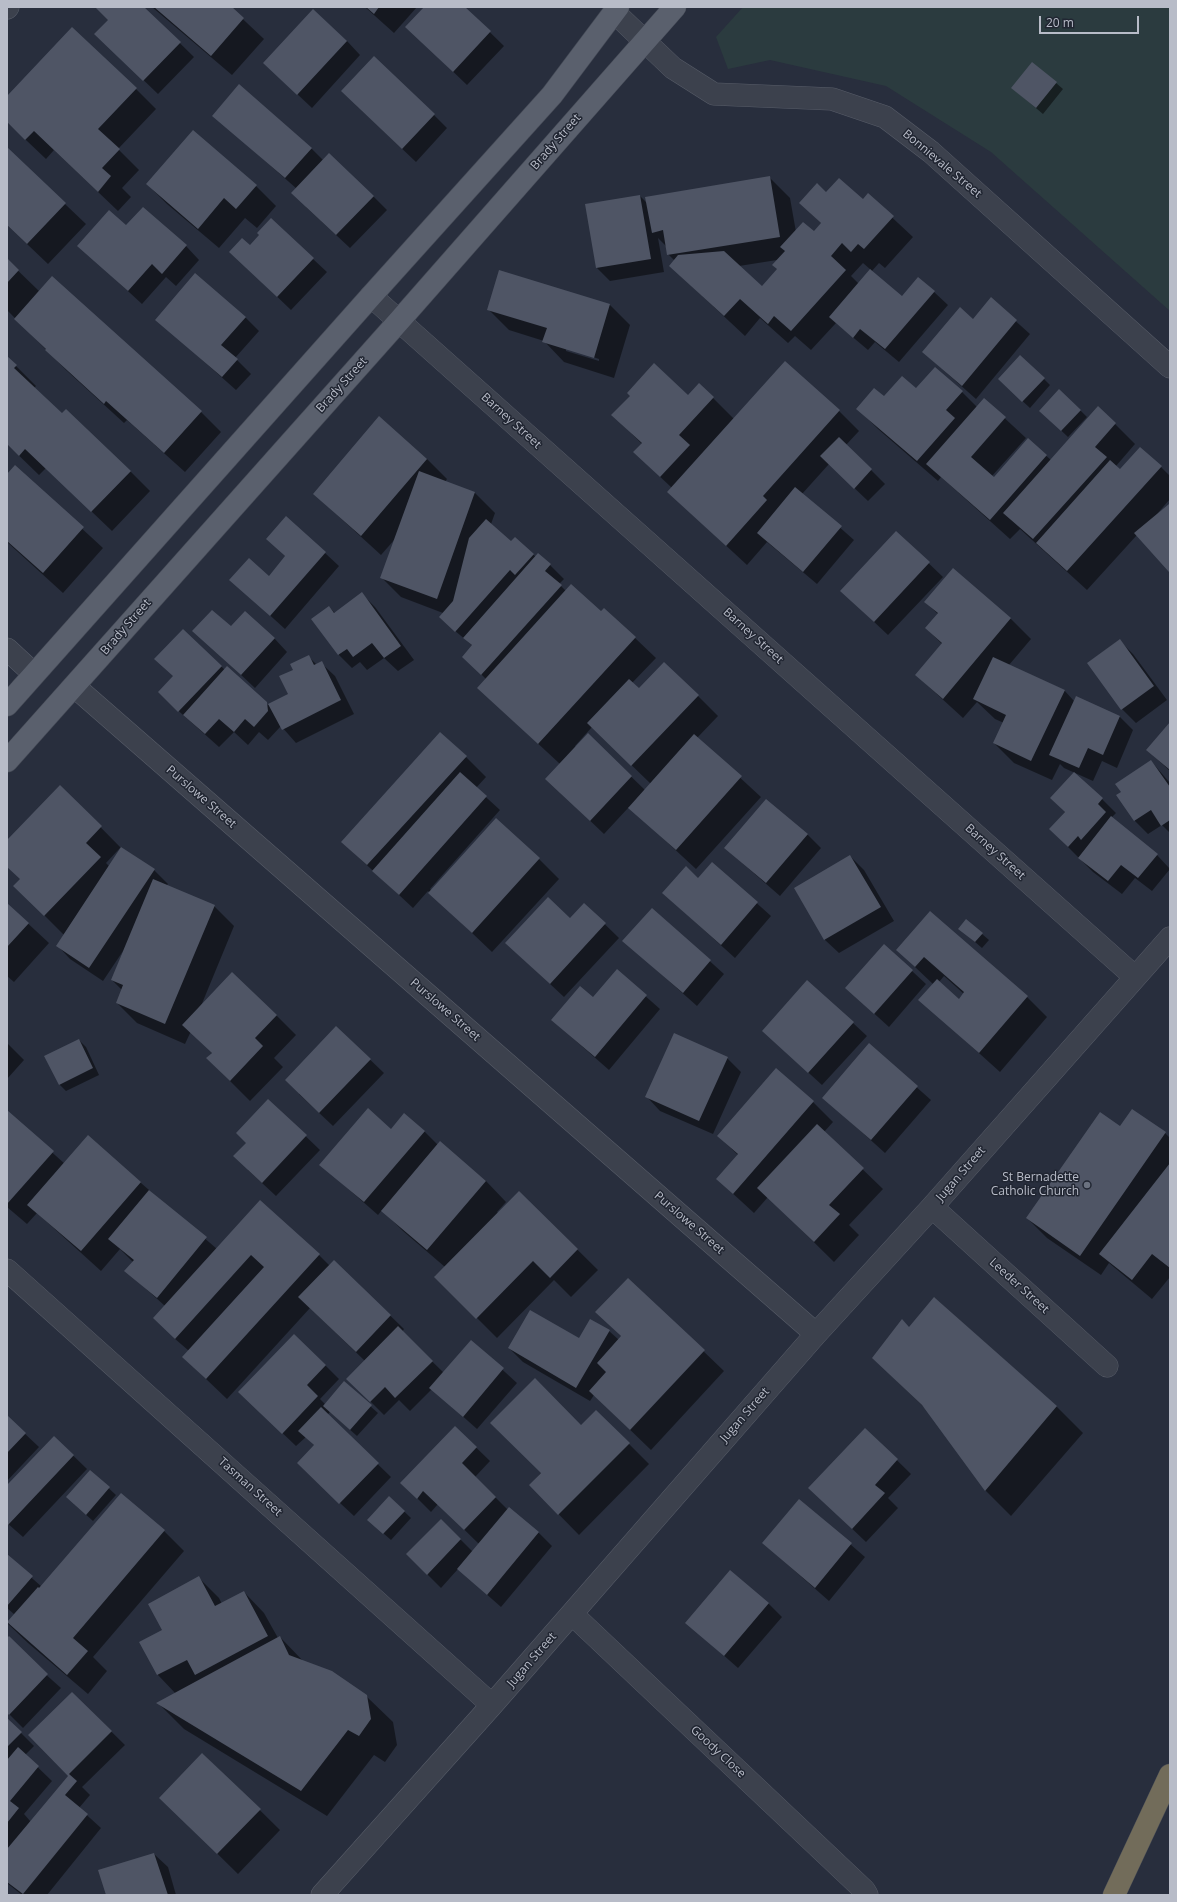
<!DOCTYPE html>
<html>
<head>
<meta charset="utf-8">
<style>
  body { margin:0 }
  #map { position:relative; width:1177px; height:1902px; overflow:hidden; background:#282e3d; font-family:"Open Sans",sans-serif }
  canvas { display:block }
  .frame { position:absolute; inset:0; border:8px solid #b8bcc8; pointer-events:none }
  .scale { position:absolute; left:1039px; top:16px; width:100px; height:18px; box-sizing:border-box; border:2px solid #b8bcc8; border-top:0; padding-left:5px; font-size:12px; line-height:14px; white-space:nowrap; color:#b8bcc8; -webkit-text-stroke:3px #212632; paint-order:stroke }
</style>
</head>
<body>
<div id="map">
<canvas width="1177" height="1902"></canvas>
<div class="frame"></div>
<div class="scale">20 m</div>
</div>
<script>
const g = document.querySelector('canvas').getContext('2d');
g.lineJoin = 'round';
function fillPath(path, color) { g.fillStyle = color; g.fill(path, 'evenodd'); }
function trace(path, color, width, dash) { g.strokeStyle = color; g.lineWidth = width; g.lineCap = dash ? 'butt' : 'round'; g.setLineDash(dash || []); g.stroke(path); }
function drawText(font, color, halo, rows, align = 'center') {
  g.font = font + ' "Open Sans",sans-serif'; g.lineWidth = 3; g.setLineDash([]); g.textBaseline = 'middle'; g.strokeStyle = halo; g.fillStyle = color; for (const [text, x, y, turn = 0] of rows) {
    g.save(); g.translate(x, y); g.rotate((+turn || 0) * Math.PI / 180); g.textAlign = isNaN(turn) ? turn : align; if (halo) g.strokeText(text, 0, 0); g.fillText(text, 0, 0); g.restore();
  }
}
fillPath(new Path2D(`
  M743,7h427v304l-179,-159 -105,-66 -116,-26 -42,9 -12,-32z`), '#2b3b3f');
fillPath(new Path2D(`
  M97,7h46l51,50 -36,37 -49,-47v-27z
  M152,7h78l34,32 -32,36z
  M365,7h52l-23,26z
  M425,7h39l40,39 -37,39 -47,-45z
  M347,41l13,14 -48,53 -34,-32z
  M1056,83l7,6 -20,25 -31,-26z
  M136,89l20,20 -38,40 21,21 -17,18 9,9 -13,14 -64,-61 -8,9 -39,-37v-24z
  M356,105l78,10 13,13 -31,34z
  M214,116l97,32 13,13 49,35 14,14 -37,38 -44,-41 -9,-18z
  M7,149l79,75 -38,40 -41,-39z
  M770,178l20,20 6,34 18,1 8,-9 -22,-21 26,-10 37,8 5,-6 45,42 -28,31 -6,-5 -8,9 31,26 32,-6 14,13 -49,57 -24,-20 -7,8 -32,-27 -25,27 -16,-14 -7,7 -28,-25 -15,18 -75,-70 5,-5 -7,-7 -1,-7 -9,-9 6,34 -54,9 -13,-13 43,-72 8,8zM777,260l1,10 -16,17 -23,-21zM863,263l8,7 -12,14 -8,-8z
  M147,184l109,2 20,20 -19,22 -12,-10 -26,30 -52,-44z
  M126,226l60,20 13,14 -23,26 -10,-9 -24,27 -63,-58z
  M250,246l63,13 14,13 -36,38 -47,-45z
  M7,260l33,32 161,120 20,20 -36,40 -58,-52 -3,3 -58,-53 -59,-60z
  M500,271l110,34 20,20 -16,53 -50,-16 -20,-21 -35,-11 -20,-20zM566,348l33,11v2l-33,-10z
  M991,299l39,35 -54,65 -53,-47 50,-32z
  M245,317l14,14 -24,27 16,16 -15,16 -80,-71z
  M7,357l29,29 -2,2 28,26 68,57 20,20 -38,40 -66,-63 -7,7 -32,-31z
  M1044,379l6,6 -20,23 -24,-22z
  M699,384l35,35 105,-8 20,20 -13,14 39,39 -17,17 -39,-37 -27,30 52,46 -37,44 -50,-42 -20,23 -79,-73 4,-4 -17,-16 -13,-28 -29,-29 75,-19z
  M916,390l46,2 16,16 7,-8 41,38 -34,38 2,2 34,-38 23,20 64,-36 20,20 -19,22 4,4 41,-3 9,9v23l-13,15 12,-9 1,1v65l-33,-36 -50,55 -67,-61 -10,10 -69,-62 -3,4 -60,-52 -20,-20 26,-11z
  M1080,410l7,7 -19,20 -21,-20z
  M427,459l20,20 -2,3 30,11 20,20 -4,11 20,19 4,-4 21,18 14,8 14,14 -5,5 7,7 35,22 34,25 21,20 -24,25 7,7 59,6 20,20 -21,22 64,59 -65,72 -67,-62 -25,27 -44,-42v-28l-82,-76 8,-9 -9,-9 -4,-24 -19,-16 -11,-17 -42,-16 -20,-20 14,-38 -14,16 -67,-61zM592,727l59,57 -6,6 -57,-55 -12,12 -1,-1z
  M15,467l88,81 -40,45 -56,-51v-66z
  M286,517l53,49 -54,63 -54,-49 38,-3 17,-20 -19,-18z
  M896,532l47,45 -55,58 -33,-31z
  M953,570l58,49 20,20 -22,26 55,25 10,11 2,-4 44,20 13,13 -16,38 -15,-7 -9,20 -29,-13 -4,-4 -8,16 -38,-17 -20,-20 10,-20 -9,-4 -18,-17 -14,16 -47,-43 26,-31 -16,-16 12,-14 -13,-12z
  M362,594l13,13 39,53 -16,11 -14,-13 -17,12 -7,-8 -8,6 -13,-13 -26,-36 16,-12 6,6z
  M231,628l43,10 13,14 -32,36 -61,-57z
  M183,630l42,40 2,-3 41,38 21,-10 5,-25 14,-14 9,9 4,-2 14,13 19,38 -58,29 -15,-17 -13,14 -9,-8 -11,13 -14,-13 -15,15 -46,-41 1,-29z
  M1119,640l14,14 34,46 -31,23 -14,-14 -34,-46z
  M1170,723v48l-23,-21z
  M466,757l20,20 -10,11 24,22 -70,79 1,1 108,-31 20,20 -67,73 -64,-61 -15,17 -71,-66z
  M1151,761l19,22v50l-8,-8 -14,9 -13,-13 -17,-25z
  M60,786l61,62 33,22 14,14 -2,2 48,20 20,20 -33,80 75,9 20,20 -22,23 9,9 -33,34 -43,-43 5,-5 -21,-22 -6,13 -48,-21 -20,-20 5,-13 -10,-10 11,-29 -20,30 -33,-22 -13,-14 7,-10 -29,-29 -14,-27 -14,-13v-25zM120,848l1,1 -12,17 -3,-3z
  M1051,798l51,1 14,14 -5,5 46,37 13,14 -18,22 -17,-13 -13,16 -29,-22 -43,-43 15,-17z
  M807,834l14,14 -41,48 -55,-48z
  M850,856l14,14 30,51 -55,32 -14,-13 -30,-51z
  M712,863l59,53 -36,42 -72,-65 35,-14z
  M7,904l42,39 -35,39 -7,-6z
  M584,904l35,34 -55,59 -58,-54 64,-24z
  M652,909l72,65 -27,32 -73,-65z
  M930,912l97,85 20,20 -47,55 -80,-72 13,-16 -36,-34zM944,976l20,18 -5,6 -20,-18z
  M960,929l22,5 7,6 -7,8z
  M884,945l42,39 -37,43 -43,-39z
  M617,971l43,38 -51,61 -57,-50 42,-22z
  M853,1023l14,13 -45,49 -45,-41z
  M336,1027l48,46 -51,53 -34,-32z
  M79,1040l7,7 13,28 -33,16 -7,-7z
  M7,1043l17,17 -17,19z
  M869,1045l62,55 -46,53 -61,-55z
  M727,1058l14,14 -28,62 -53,-23 -13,-14z
  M268,1100l52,50 -44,46 -28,-26 -1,-27z
  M813,1102l20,20 -9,10 59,57 -34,36 10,10 -25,27 -66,-65 -14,16 -37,-34 21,-24 -20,-19z
  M7,1112l58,52 23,-27 129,112 102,6 11,11 4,-5 70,68 -2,3 42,41 27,-32 46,42 -40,46 -45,-40 -22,22 -11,-11 -15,15 -36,-36 17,-18 -55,-53 -83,91 -44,-42 6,-6 -15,-13 -9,-32 -39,-35 7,-9 -13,-13 -19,22 -64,-58 -10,11 -20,-17z
  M1120,1127l45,6 5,5v139l-18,22 -43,-36 -8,12 -54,-37 -20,-20z
  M392,1130l32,1 14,14 2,-2 46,38 20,21 -9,10 1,1 21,-21 79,78 -27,27 -17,-17 -57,58 -62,-62 10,-9 -42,-36 -21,-21 -4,5 -57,-50z
  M628,1279l96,92 -73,79 -57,-55 -4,6 -67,-39 -14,-14 71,-9 29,-8 10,9 3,-3 -25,-25z
  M935,1298l122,109 26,26 -72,83 -26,-26 -58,-80 -54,-52 36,-30z
  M325,1365l14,14 -19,20 5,5 19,-21 34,30 -21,23 -27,-24 -3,3 64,62 -37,39 -43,-40 4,-30 -9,-9 -10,9 -43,-41z
  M596,1411l53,53 -70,71 -49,-50z
  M7,1417l32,30 -32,34z
  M455,1427l35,34 -15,16 33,33 30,22 14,14 -51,61 -43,-38 -17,19 -34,-34 34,-34 32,32 6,-8 -41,-40 -7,8 -16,-16z
  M865,1429l46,45 -23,24 10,10 -32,34 -43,-41z
  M54,1437l33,32 -64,68 -16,-14v-36z
  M90,1471l26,24 -23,26 -19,-17z
  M389,1497l22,21 -20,22 -16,-14z
  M799,1500l66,57 -36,44 -66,-58z
  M164,1531l20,20 -91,106 14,14 -19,23 -60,-51 -21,-20 8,-8 -8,-7v-52l35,31z
  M199,1578l20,20 3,6 22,-12 20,21 14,25 2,-1 24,25 62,34 27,26 4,23 -12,17 -11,-7 -47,61 -143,-87 -26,-26 18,-9 -18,-19 5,-45z
  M768,1603l14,14 -44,51 -51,-45z
  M7,1640l54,48 -38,40 -16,-16z
  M72,1693l53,52 -43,42 8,8 -11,13 22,20 -54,67h-25l-15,-12v-164l27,27 -9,9 27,26 -28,33 7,8 38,-46 -39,-41z
  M203,1754l77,76 -42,44 -57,-56z
  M154,1854l14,13 8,28h-69z`), '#0007');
fillPath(new Path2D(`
  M95,7h49l37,35 -38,39 -49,-47 14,-14z
  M154,7h78l12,11 -33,38z
  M366,7h13l-5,7z
  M424,7h41l26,24 -38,41 -48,-45z
  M313,9l34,32 -50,54 -34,-32z
  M72,27l65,61 -39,41 22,20 -18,19 9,8 -13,16 -64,-61 -9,9 -18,-18v-26z
  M374,56l61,58 -33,35 -61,-58z
  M1032,62l25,20 -21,26 -25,-20z
  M239,84l73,64 -27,30 -73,-62z
  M193,130l64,55 -21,24 -12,-11 -26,31 -52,-45z
  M7,147l59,56 -39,41 -20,-19z
  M329,153l45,43 -38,39 -45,-42z
  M770,176l10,61 -113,18 -4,-25 -11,3 -7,-36z
  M839,178l24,21 5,-6 26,23 -30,33 -6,-5 -7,8 -9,-9 -11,13 15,14 -55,61 -17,-15 -6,8 -28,-25 -16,17 -55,-50 9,-11 46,-4 38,35 15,-17 -5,-4 13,-14 -5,-4 23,-25 11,9 7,-8 -22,-20 18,-20 9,9z
  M640,195l11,64 -55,9 -11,-64z
  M143,207l44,38 -25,29 -10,-10 -24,27 -51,-45 32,-36 17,15z
  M271,218l43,40 -37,39 -48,-45 13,-14 8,7 9,-10 -2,-2z
  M7,258l12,12 -12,13z
  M870,269l32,27 16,-19 17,14 -50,58 -25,-20 -7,9 -24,-21z
  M499,270l111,34 -16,54 -52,-16 5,-14 -60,-18z
  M195,273l51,44 -25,28 17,14 -16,18 -67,-57z
  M52,276l150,135 -38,42 -58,-52 -2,3 -59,-54 1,-1 -32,-30z
  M991,297l26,23 -55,66 -40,-34 38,-45 13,12z
  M1020,355l25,23 -23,24 -24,-23z
  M7,356l10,9 -3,3 48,45 4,-4 65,62 -40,41 -66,-63 -6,7 -12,-12z
  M785,361l55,49 -77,86 4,4 -41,46 -59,-54z
  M654,363l34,32 11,-12 15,14 -35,38 11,10 -30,32 -27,-25 9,-9 -31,-28 19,-19 -3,-3z
  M935,367l28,24 -17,19 9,8 -38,43 -61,-52 18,-21 10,8 18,-20 14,12z
  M1059,389l22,21 -20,21 -22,-20z
  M984,398l22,19 -35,40 23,20 34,-39 19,17 -57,65 -64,-56z
  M1098,406l18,17 -21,24 12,10 -74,82 -30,-26z
  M379,416l48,43 -66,77 -48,-42z
  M839,437l33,32 -18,20 -34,-33z
  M1140,447l22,19 -95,105 -31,-28 74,-83 10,9z
  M15,465l69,62 -41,46 -36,-32v-67z
  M419,471l56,21 -38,107 -57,-21z
  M795,487l47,39 -39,46 -46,-39z
  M1169,504l1,1 -1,67 -35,-39z
  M286,516l40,36 -56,64 -41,-36 20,-22 20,18 16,-20 -19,-17z
  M486,519l25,22 4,-4 19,17 -19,21 -5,-5 -55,62 -16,-15 14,-16 16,-63z
  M896,531l34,31 -56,60 -34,-31z
  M538,553l13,11 -6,7 17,14 -81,90 -19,-18 10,-12 -9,-7z
  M953,568l58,50 -68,81 -28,-24 27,-32 -17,-15 13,-15 -14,-11z
  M571,584l30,27 3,-3 32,29 -98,107 -61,-56z
  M362,592l39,54 -17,12 -12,-15 -19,14 -6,-8 -9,6 -27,-36 18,-13 5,7z
  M212,610l19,16 14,-15 30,27 -34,37 -49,-44z
  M183,629l39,37 -44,46 -20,-20 15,-16 -19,-17z
  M1120,639l34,47 -33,24 -34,-47z
  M309,655l5,10 8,-4 19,39 -59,30 -14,-26 20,-10 -9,-18 14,-6 -3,-6z
  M993,657l72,33 -34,71 -38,-18 13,-28 -33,-16z
  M664,662l35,33 -68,71 -44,-43 42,-44 10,9z
  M227,666l40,36 1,9 -14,16 -9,-8 -11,13 -15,-13 -14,15 -22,-19z
  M1076,696l44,20 -17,39 -15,-7 -9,20 -30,-13z
  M1170,722v48l-24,-20z
  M440,732l27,24 -100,109 -26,-23z
  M588,733l44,43 -42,45 -45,-42z
  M694,734l48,42 -66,74 -48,-42z
  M1151,760l19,27v33l-9,6 -10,-16 -17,11 -18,-26 5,-3 -6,-8z
  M460,772l27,24 -88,99 -27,-24z
  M1074,772l29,26 -5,6 8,8 -25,28 -3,-4 -10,11 -19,-18 16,-17 -15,-14z
  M60,785l42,41 -16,17 15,14 -57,59 -31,-30 7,-7 -13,-12v-27z
  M766,799l42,35 -42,49 -42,-35z
  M1111,816l47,38 -20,24 -17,-13 -13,16 -30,-23z
  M496,818l44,40 -68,75 -44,-40z
  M121,847l34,22 -66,99 -33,-22z
  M850,855l31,52 -57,33 -30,-52z
  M712,862l46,40 -37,43 -59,-52 24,-27 12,12z
  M153,879l62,26 -50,119 -49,-21 7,-18 -12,-5z
  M548,897l22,21 14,-15 22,20 -56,61 -45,-41z
  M7,903l22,20 -22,24z
  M652,908l59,52 -28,33 -61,-52z
  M930,911l98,85 -49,57 -61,-53 19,-21 22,20 5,-7 -40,-35 -9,10 -19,-17z
  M966,919l17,14 -8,9 -17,-13z
  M884,944l29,26 -39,44 -29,-26z
  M617,969l30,26 -52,62 -44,-37 29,-34 13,11z
  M232,972l45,43 -22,23 8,8 -33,35 -24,-23 6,-5 -30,-28z
  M807,980l47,42 -46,51 -46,-42z
  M336,1026l35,33 -52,54 -34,-33z
  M674,1033l54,24 -29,64 -54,-24z
  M79,1039l14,29 -34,17 -15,-29z
  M869,1043l49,43 -47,54 -49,-42z
  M776,1068l38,33 -81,93 -17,-15 22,-25 -21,-18z
  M268,1099l39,36 -45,48 -29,-27 13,-13 -10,-10z
  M368,1108l23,21 13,-16 21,18 -61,71 -45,-37z
  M1132,1109l34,23 -86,124 -54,-38 74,-106 20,14z
  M7,1110l47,41 -47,53z
  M817,1124l47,44 -35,37 11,9 -26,28 -57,-54z
  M88,1135l53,47 -60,69 -54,-46z
  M440,1141l46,40 -59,69 -46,-39z
  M1170,1163v105l-18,-14 -20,26 -33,-26z
  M149,1190l58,47 -50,61 -33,-27 10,-11 -26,-21z
  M519,1191l59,58 -28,29 -17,-17 -57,58 -42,-42z
  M260,1200l60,54 -114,125 -24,-22 82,-90 -13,-12 -76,84 -22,-21z
  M334,1260l57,55 -35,37 -58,-55z
  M628,1278l77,72 -75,80 -41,-39 17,-19 -9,-9 24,-27 -26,-24z
  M934,1297l123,109 -72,85 -63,-86 -50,-47 30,-39 7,8z
  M530,1310l49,28 11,-19 20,11 -34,58 -68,-40z
  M398,1326l35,35 -38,37 -10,-11 -15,15 -24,-23z
  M294,1334l32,31 -19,20 11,11 -36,38 -44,-42z
  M471,1340l33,28 -41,49 -34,-29z
  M535,1378l46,47 15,-15 34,33 -72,72 -29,-30 12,-12 -51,-50z
  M344,1381l28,24 -22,25 -27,-24z
  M321,1407l58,56 -40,41 -42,-41 17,-18 -16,-14z
  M7,1415l19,18 -19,20z
  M455,1426l22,21 -15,16 34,34 -32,33 -41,-39 -6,8 -17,-16z
  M865,1428l33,31 -23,26 10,8 -33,36 -44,-41z
  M54,1436l20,19 -66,70 -1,-40z
  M90,1470l20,17 -24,28 -20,-18z
  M121,1493l44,37 -92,108 15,13 -21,24 -60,-53 31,-35 1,1z
  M389,1496l16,15 -22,23 -16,-14z
  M799,1499l53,44 -37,45 -53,-45z
  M509,1507l30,25 -52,63 -30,-26z
  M441,1519l20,20 -34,36 -21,-21z
  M7,1554l26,22 -26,30z
  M730,1570l39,33 -45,53 -39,-33z
  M199,1576l16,30 29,-15 24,45 -73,39 -8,-15 -30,15 -18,-33 23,-12 -14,-26z
  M9,1636l39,38 -39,41 -2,-2v-75z
  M280,1636l9,19 43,16 35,24 4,24 -12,17 -11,-6 -47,61 -145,-88z
  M72,1692l40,39 -43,43 8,7 -12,14 23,19 -65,80 -16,-12v-33l61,-73 -40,-41z
  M7,1718l15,14 -15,15z
  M18,1747l21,19 -29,35 9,7 -12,15v-63z
  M202,1753l59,56 -44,45 -58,-56z
  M154,1853l14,42h-62l-8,-25z`), '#4f5565');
const minor = new Path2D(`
  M7,8l1,-1
  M614,12l59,56 41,26 118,5 53,18 46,35 239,215
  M371,296l764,681
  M7,649l27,25
  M74,686l742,648
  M932,1207l175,159
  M7,1270l485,435
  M572,1614l292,276 3,5
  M322,1895l170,-190 324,-371 116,-127 238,-269`);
const primary = new Path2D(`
  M7,705l364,-409 181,-201 66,-88
  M7,761l392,-440 276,-314`);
const motorway = new Path2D(`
  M1114,1895l56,-120`);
trace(minor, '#575c68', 23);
trace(primary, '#454a56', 23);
trace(motorway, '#444955', 23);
trace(minor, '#3c414d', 22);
trace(primary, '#5a606d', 22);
trace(motorway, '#726c5a', 22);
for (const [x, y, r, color] of [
  [1087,1185,4,"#6b7280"]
]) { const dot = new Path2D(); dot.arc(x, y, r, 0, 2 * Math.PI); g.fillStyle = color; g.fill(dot); trace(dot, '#212632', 1.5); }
drawText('12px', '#b8bcc8', '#212632', [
  ["Brady Street",556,142,-49],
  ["Bonnievale Street",942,164,40],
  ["Brady Street",342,385,-48],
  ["Barney Street",511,421,42],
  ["Brady Street",126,627,-49],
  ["Barney Street",753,636,42],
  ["Purslowe Street",201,797,41],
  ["Barney Street",995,852,42],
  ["Purslowe Street",445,1010,41],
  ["Jugan Street",961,1174,-49],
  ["Purslowe Street",689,1223,41],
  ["Leeder Street",1019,1286,42],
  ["Jugan Street",745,1415,-49],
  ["Tasman Street",250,1487,42],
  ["Jugan Street",532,1660,-49],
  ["Goody Close",718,1752,43]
]);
drawText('12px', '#b8bcc8', '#212632', [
  ["St Bernadette",1079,1178],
  ["Catholic Church",1079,1192]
], 'right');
</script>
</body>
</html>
